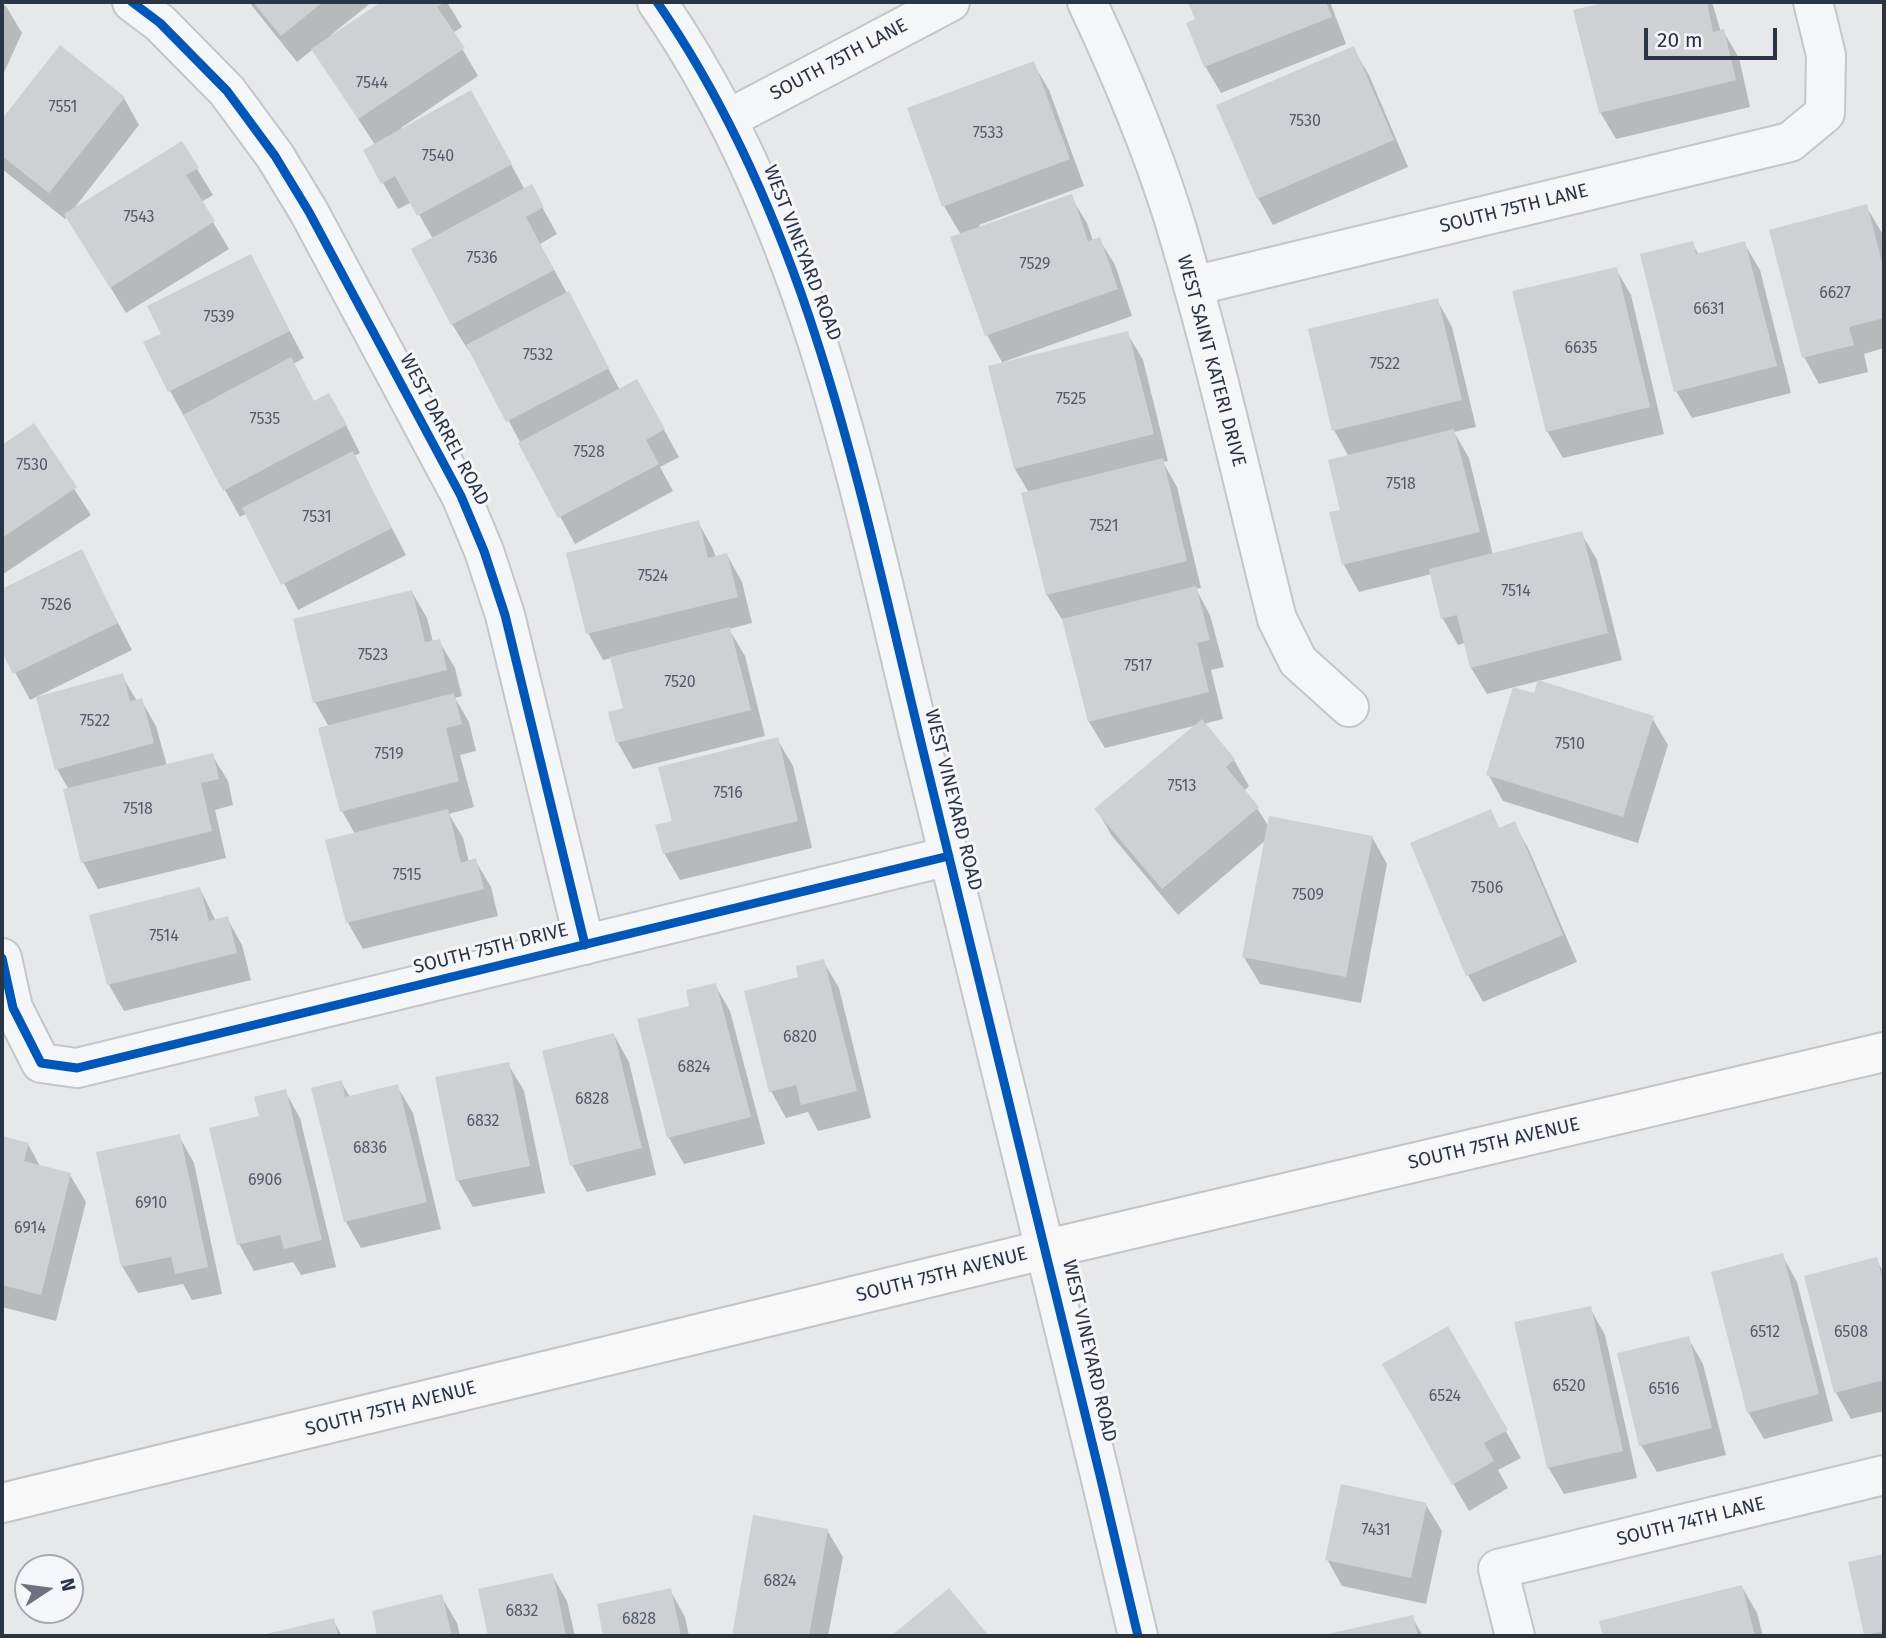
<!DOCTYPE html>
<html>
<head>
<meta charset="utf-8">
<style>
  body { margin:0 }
  #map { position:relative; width:1886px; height:1638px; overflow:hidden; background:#e6e8ea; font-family:"Fira Sans",sans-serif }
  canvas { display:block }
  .frame { position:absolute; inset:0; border:4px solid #2b3445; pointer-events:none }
  .north { position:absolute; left:14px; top:1554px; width:70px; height:70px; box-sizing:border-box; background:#f4f6f9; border:2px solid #a4a8b1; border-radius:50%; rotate:77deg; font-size:19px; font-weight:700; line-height:28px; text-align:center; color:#2b3445 }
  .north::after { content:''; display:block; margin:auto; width:24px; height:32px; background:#6c737f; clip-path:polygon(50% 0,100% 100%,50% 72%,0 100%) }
  .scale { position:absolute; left:1644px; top:28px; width:133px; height:32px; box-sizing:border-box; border:4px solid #2b3445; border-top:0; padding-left:9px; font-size:21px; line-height:24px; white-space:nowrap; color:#2b3445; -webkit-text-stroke:5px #f4f6f9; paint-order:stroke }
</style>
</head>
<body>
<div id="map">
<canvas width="1886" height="1638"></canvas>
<div class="frame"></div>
<div class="north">N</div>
<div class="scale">20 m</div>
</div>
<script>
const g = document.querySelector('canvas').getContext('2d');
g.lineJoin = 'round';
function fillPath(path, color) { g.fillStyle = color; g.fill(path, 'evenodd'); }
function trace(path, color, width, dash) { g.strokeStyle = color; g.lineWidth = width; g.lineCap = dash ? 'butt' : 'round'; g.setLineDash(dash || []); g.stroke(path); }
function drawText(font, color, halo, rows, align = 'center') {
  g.font = font + ' "Fira Sans",sans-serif'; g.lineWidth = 6; g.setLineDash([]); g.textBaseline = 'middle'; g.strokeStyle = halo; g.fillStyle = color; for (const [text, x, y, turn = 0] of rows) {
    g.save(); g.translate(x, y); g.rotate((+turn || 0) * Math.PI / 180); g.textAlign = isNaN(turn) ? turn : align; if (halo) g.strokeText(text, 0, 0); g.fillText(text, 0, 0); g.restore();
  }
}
fillPath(new Path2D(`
  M249,2h123l-41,33 1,2 52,-35h63l15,25 -9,6 25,43 -77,52 1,2 69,-38 54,98 6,-3 26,47 -17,10 80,146 32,18 27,49 -19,10 13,24 -98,53 -105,-195 -2,1 -16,-26 -19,-85 -21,-37 -14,7 -15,-26 -8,-38 -62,-96 -16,13z
  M1190,2h140l16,42 -125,49 -16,-27 -8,-46z
  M1614,2h98l9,30 2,-1 16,27 11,49 -134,32 -16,-27 -24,-101z
  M2,4l4,2 16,27 -20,44z
  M60,47l64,51 15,27 -67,86 125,-42 16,26 -12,7 28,47 -103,64 -59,-97 -2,3 -63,-50v-47z
  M1353,48l16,27 39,92 -135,58 -15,-27z
  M1033,63l16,27 35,96 -105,39 1,4 91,-32 16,26 6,18 6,-2 16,26 17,51 -129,46 1,2 123,-31 16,27 25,101 -5,1 14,25 24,101 -5,1 14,26 14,52 -13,3 12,49 -20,5 31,36 15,26 -5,5 13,17 12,19 103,10 15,27 -26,139 -101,-19 -16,-27 22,-117 -88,75 -66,-79 -15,-26 100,-85 -92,23 -16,-26 -26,-101 -16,-26 -18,-102 -14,-24 -12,-105 -16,-29 -26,-100 -17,-29z
  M1866,206l16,27 2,10v105l-20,6 4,18 -49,12 -15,-27z
  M1692,243l7,12 45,-12 16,27 31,123 -99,25 -16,-27z
  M251,257l53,101 -11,6 21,39 30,18 16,32 -6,3 52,99 -108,55 -51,-97 -7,4 -70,-126 -7,-56z
  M1616,269l15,26 33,139 -101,24 -16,-27z
  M1437,300l15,27 24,100 -22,5 15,26 24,97 88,-22 16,27 25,100 -135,34 -16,-26 -6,-25 -7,2 -15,-26 -11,-45 -73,18 -15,-27 -13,-51 11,-3 7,-54 -15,-27z
  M33,426l58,89 -89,60v-128z
  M698,522l15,27 3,9 11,-3 15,27 10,41 -23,6 16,27 20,80 -132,33 -15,-26 7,-34 -13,-51 -9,2 -15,-27z
  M81,551l51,99 -102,50 -28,-52v-57z
  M412,592l15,26 6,24 6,-1 16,27 7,28 -7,2 14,24 7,29 -16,4 14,52 -25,7 14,24 6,24 6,-2 16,27 7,29 -135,33 -15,-26 7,-89 -13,-23 -13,-84 -14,-25z
  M122,676l15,25 4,-1 15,26 11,40 45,-11 16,26 5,24 -18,5 11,48 -128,31 -15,-27 -14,-72 -12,-21z
  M1652,718l16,27 -30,98 -135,-42 -15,-27z
  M777,739l16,27 19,82 -132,32 -16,-27z
  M1490,812l10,17 14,-6 15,27 48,112 -94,40 -15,-27z
  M200,889l16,32 11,-3 15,27 9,35 -127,31 -15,-26 -18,-69z
  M823,961l16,27 32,130 -53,13 -10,-19 -22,6 -15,-27 29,-113z
  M715,985l15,26 35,133 -81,20 -15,-26 -30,-117 53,-14z
  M614,1035l15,27 27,113 -69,17 -15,-27z
  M508,1064l16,27 21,102 -72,14 -15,-26z
  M341,1082l9,15 47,-11 16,27 28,116 -80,19 -15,-26 -33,-133z
  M285,1091l15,27 36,149 -35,8 -8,-13 -39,9 -15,-27 22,-127z
  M179,1136l15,27 28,131 -30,6 -9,-16 -45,9 -16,-27z
  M2,1138l26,6 13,24 29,7 16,27 -30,119 -54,-14z
  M1782,1255l15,27 36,139 -69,18 -16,-27z
  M1876,1259l8,14v138l-33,8 -15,-26 -30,-115z
  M1590,1308l15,27 32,143 -73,16 -16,-27z
  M1448,1329l73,129 -23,12 10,18 -39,23 -84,-146z
  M1688,1338l15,26 23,91 -69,17 -16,-27z
  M1426,1505l16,26 -16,73 -84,-18 -15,-27z
  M755,1517l72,13 16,27 -15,79h-94z
  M1884,1556v80h-17l-17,-72z
  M552,1575l15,26 8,35h-85l-10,-46z
  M1742,1587l15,26 6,23h-158l-4,-13z
  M670,1590l15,27 4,19h-84l-6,-30z
  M441,1596l16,27 3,13h-81l-5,-23z
  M1412,1617l11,19h-97z
  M333,1620l9,16h-76z`), '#0003');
fillPath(new Path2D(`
  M253,2h70l-42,34z
  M381,2h64l-8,5 28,41 -107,71 -47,-70z
  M1188,2h138l6,15 -128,50 -18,-44 9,-4z
  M1607,2h100l6,30 11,-3 12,51 -137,33 -26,-103z
  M60,45l65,52 -76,96 -47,-37v-37z
  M1354,46l40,94 -137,59 -41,-94z
  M1034,61l36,98 -128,48 -35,-99z
  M471,90l41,74 -95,52 -22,-40 -14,8 -18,-34z
  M182,141l17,27 -13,7 29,46 -105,67 -46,-74z
  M532,184l12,23 -18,10 28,53 -103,55 -40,-76z
  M1072,194l16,47 12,-4 18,52 -133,47 -35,-99z
  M1867,204l17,66v48l-35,9 5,18 -52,13 -33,-128z
  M1693,241l3,13 49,-13 32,125 -103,26 -34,-138z
  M251,254l39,77 -122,61 -25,-50 18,-8 -14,-28z
  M1617,267l33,140 -104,25 -34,-141z
  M569,291l40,77 -103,54 -40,-77z
  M1438,298l24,102 -130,31 -24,-102z
  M1128,331l26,103 -140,35 -26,-103z
  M291,357l23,44 15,-8 18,32 -124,66 -40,-76z
  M637,379l28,50 -19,11 13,24 -101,54 -40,-75z
  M34,423l43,64 -75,51v-93z
  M1454,429l26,103 -138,33 -13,-53 11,-2 -12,-50z
  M353,451l39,77 -111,57 -39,-77z
  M1163,458l24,103 -141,34 -25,-102z
  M699,520l9,38 19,-5 11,44 -152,37 -20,-81z
  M1582,531l26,102 -138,35 -13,-53 -16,4 -12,-50z
  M82,549l36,74 -105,51 -11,-22v-63z
  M1196,586l14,54 -13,3 12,49 -121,30 -26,-103z
  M412,590l13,52 15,-3 7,31 -134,33 -20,-84z
  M730,627l21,83 -135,33 -8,-31 15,-4 -13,-51z
  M123,673l7,28 12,-3 12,45 -99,27 -19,-73z
  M1538,680l116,36 -31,101 -137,-42 27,-88 21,6z
  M454,693l8,31 -16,4 13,53 -119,31 -22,-84z
  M1202,719l33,40 -9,8 33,40 -97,82 -68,-80z
  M778,737l20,84 -135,33 -8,-29 17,-4 -14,-54z
  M213,753l6,26 -18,4 11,48 -131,32 -18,-74z
  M448,809l13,54 15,-5 8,31 -138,34 -21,-83z
  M1491,809l8,19 16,-7 48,114 -97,41 -56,-133z
  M1269,816l104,20 -27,141 -104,-20z
  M200,887l9,34 19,-5 9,37 -130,32 -18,-70z
  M824,959l33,132 -56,14 -5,-20 -27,7 -25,-101 54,-14 -2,-11z
  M716,983l35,134 -84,21 -30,-119 52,-13 -3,-16z
  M614,1033l28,115 -72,18 -28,-115z
  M509,1062l21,104 -74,15 -21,-104z
  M342,1080l3,17 53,-13 29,118 -83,20 -33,-134z
  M286,1089l36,151 -38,9 -4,-14 -43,10 -28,-117 50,-12 -5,-19z
  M180,1134l28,133 -33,7 -4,-17 -50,10 -25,-115z
  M2,1136l27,7 -5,18 47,12 -30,122 -39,-10z
  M1783,1253l36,141 -72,19 -36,-141z
  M1877,1257l7,28v95l-50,13 -30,-117z
  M1591,1306l32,145 -76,17 -33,-146z
  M1448,1326l60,104 -24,13 10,18 -42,24 -70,-121z
  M1689,1336l23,92 -73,18 -22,-93z
  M1341,1484l86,19 -16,75 -86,-18z
  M753,1515l75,14 -19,107h-77z
  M1884,1554v77l-20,4 -16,-73z
  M553,1573l13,63h-78l-10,-47z
  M1742,1585l13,51h-152l-4,-15z
  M671,1588l10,48h-78l-6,-32z
  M949,1588l40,48h-98z
  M442,1594l10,42h-75l-5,-25z
  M1413,1615l5,21h-95v-1z
  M334,1618l4,18h-75l-1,-1z`), '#ced0d3');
const minor = new Path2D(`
  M132,2l28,21 67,68 48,65 34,56 152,284 23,55 21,64 80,330
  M657,2c157,227 205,502 270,765 72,290 143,579 211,869
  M1087,2c32,68 62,139 85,211 41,134 71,271 105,406l21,42 51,46
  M728,119l222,-117
  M1193,286l597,-144 35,-29 1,-58 -13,-53
  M2,958l11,50 28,55 36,5 872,-212
  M1515,1636l-17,-67 386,-94`);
const major = new Path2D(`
  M2,1503l1045,-254 837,-197`);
trace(minor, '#c4c6c8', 42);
trace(major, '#c2c5c8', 42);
trace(minor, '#f5f6f7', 38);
trace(major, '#f8f8f8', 38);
trace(new Path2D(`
  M132,2l28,21 67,68 48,65 34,56 152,284 23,55 21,64 80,330
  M657,2c157,227 205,502 270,765 72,290 143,579 211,869
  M2,958l11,50 28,55 36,5 872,-212`), '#0057b8', 9);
drawText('16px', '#545c69', null, [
  ["7544",372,84],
  ["7551",63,108],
  ["7530",1305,122],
  ["7533",988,134],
  ["7540",438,157],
  ["7543",139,218],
  ["7536",482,259],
  ["7529",1035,265],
  ["6627",1835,294],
  ["6631",1709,310],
  ["7539",219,318],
  ["6635",1581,349],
  ["7532",538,356],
  ["7522",1385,365],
  ["7525",1071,400],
  ["7535",265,420],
  ["7528",589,453],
  ["7530",32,466],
  ["7518",1401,485],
  ["7531",317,518],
  ["7521",1104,527],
  ["7524",653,577],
  ["7514",1516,592],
  ["7526",56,606],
  ["7523",373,656],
  ["7517",1138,667],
  ["7520",680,683],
  ["7522",95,722],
  ["7510",1570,745],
  ["7519",389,755],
  ["7513",1182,787],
  ["7516",728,794],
  ["7518",138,810],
  ["7515",407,876],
  ["7506",1487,889],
  ["7509",1308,896],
  ["7514",164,937],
  ["6820",800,1038],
  ["6824",694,1068],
  ["6828",592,1100],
  ["6832",483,1122],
  ["6836",370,1149],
  ["6906",265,1181],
  ["6910",151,1204],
  ["6914",30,1229],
  ["6512",1765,1333],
  ["6508",1851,1333],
  ["6520",1569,1387],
  ["6516",1664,1390],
  ["6524",1445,1397],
  ["7431",1376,1531],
  ["6824",780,1582],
  ["6832",522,1612],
  ["6828",639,1620]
]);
drawText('19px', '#2b3445', '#f4f6f9', [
  ["SOUTH 75TH LANE",839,60,-28],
  ["SOUTH 75TH LANE",1514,209,-14],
  ["WEST VINEYARD ROAD",802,253,69],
  ["WEST SAINT KATERI DRIVE",1211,361,75],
  ["WEST DARREL ROAD",444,430,62],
  ["WEST VINEYARD ROAD",953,800,76],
  ["SOUTH 75TH DRIVE",491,949,-14],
  ["SOUTH 75TH AVENUE",1494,1144,-13],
  ["SOUTH 75TH AVENUE",942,1275,-14],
  ["WEST VINEYARD ROAD",1089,1351,77],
  ["SOUTH 75TH AVENUE",391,1409,-14],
  ["SOUTH 74TH LANE",1691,1522,-14]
]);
</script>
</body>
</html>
